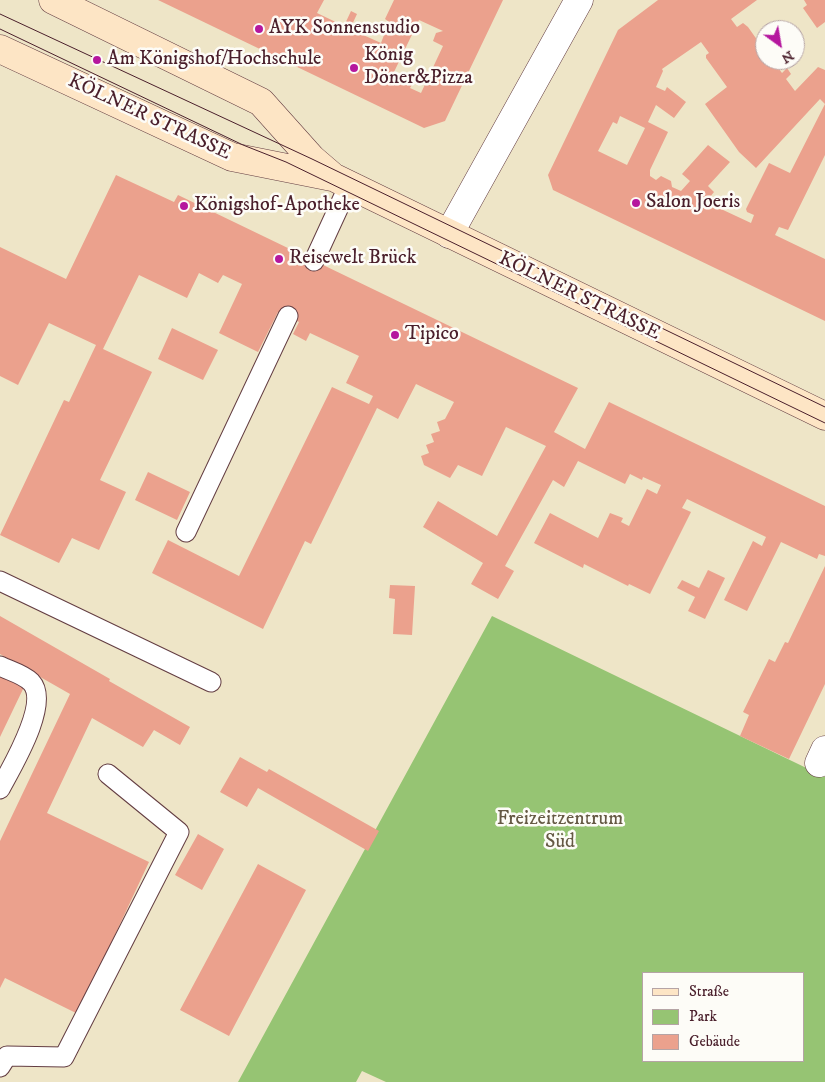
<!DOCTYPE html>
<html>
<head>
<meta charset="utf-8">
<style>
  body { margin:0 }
  #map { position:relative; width:825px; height:1082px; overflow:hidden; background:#eee5c7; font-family:"IM FELL DW Pica",serif }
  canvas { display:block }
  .legend { position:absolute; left:642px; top:972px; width:162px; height:90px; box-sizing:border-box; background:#fdfcf7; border:1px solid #b5a4a5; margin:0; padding:6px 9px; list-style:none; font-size:15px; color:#4a1f2b }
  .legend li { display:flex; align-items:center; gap:10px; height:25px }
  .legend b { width:25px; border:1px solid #b5a4a5 }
  .north { position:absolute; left:755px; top:20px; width:50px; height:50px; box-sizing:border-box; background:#fdfcf7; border:1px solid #b5a4a5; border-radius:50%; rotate:148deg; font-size:14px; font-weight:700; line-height:20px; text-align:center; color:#4a1f2b }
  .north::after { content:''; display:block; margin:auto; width:18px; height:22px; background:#b5179e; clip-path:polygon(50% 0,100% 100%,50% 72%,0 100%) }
</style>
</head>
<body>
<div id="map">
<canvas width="825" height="1082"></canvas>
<ul class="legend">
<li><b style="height:6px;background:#fde5c5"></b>Straße</li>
<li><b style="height:14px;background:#96c473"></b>Park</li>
<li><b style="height:14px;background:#eba18d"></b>Gebäude</li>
</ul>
<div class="north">N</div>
</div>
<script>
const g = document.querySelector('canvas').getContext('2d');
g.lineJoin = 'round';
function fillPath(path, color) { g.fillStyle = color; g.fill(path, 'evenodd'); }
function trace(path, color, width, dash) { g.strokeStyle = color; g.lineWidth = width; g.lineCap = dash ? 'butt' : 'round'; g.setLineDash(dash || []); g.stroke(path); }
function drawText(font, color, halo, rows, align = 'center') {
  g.font = font + ' "IM FELL DW Pica",serif'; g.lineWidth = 5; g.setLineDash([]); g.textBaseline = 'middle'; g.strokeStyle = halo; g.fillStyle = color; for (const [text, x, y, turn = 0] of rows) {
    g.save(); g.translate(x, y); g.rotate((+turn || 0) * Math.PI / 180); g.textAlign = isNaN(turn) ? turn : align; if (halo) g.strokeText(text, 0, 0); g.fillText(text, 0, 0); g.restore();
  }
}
fillPath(new Path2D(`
  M492,616l333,161v305h-439l-24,-11 -6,11h-118zM644,973h160v88h-160z`), '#96c473');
fillPath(new Path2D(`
  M158,0h166l-7,13 27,13 7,-15 6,3 -7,15 31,14 8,-21 -4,-3 9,-19h109l-58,121 -21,7zM419,20l24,11 -7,2 -3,8 10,5 -22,47 -11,-5 4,-7 -20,-9z
  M658,0h99l-26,19 6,8 6,-4 5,4 17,24v9h7l10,13 5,-5 4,6 -5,5 9,12 23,-24 7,3v34l-5,-5 -64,69 -17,-16 -34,-48 22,-17 -21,-29v-3l3,-2 -8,-11 -39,27 1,2 -7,16 9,4 2,-4 19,15 -12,16 -18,-13 -8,17 20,10 -18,38v6l6,4 5,-4 10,5 1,6 9,4 9,-10 -8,-7 26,-29 22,17 -22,24 6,6 -8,10 45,21 3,-8 -7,-3 -1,-3 23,-46 21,10 35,-69v51l-37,75 -9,-3 -4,8 50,24v62l-272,-131 -5,-15 70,-145zM620,116l25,12 -18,37 -29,-14 15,-29 4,2z
  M804,0h21v22l-8,6 -14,-20 4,-3z
  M116,175l58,27 4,-7 400,193 -24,44 31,17 24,-47 216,104v50l-6,-2 -2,5 -36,-17 -34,69 -23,-11 29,-59 9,5 4,-9 -79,-38 -5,9 9,4 -41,82 -21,-10 -1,2 -44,-22 -1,4 -49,-25 16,-30 48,25 12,-25 13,5 -2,4 8,4 18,-37 10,5 4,-9 -18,-8 -1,3 -12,-6 -5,10 -47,-23 -14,26 -11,-7 -48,86 9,5 -16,28 -27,-15 12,-21 -60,-36 15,-26 59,35 49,-90 -40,-19 -24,49 -24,-11 -8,13 -26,-13 -3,-9 8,-3 -3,-8 8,-3 -3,-8 9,-3 -3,-9 8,-3 9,-17 -38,-18 -18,35 -21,-11 -66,136 -6,-3 -42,88 -111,-56 16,-33 71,36 93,-189 37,17 4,-8 -27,-13 13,-27 -49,-23 -4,8 -13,-7 6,-12 -21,-10 -20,40 -39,-19 23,-49 -19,-9 -5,8 -19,-10 -12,25 -48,-23 -36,74 49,23 -52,108 26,12 -27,58 -27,-12 -13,25 -59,-28 64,-135 5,2 27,-57 -47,-22 -31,62 -18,-9v-129l66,32z
  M172,328l46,22 -15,30 -45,-21z
  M148,472l42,20 -13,28 -42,-20z
  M825,566v118l-36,75 -49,-23 9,-21 -6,-3 26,-53 6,3 10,-20 3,1z
  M708,570l17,8 -20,41 -17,-8 7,-14 -18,-9 5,-8 17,8z
  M390,585l25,1 -3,49 -19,-1 2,-35 -6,-1z
  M0,616l110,63 -1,2 81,46 -10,18 -26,-15 -11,17 -51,-29 -45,95 102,49 -71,152 -73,-36 -5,10v-147l70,-147 -70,-40z
  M0,676l24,11 -24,50z
  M240,757l27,15 2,-3 110,62 -11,20 -110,-63 -11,19 -27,-15z
  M198,834l26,15 -22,41 -27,-15z
  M258,864l48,26 -77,146 -49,-26z`), '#eba18d');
const service = new Path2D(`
  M314,261l35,-76
  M186,532l102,-216
  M0,581l211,101
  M0,666c10,5 23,8 31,16 20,21 -20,86 -31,107
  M0,1067l7,-11 57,1 115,-225 -71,-58`);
const minor = new Path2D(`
  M449,234l130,-234
  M819,763l6,-13`);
const secondary = new Path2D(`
  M53,0l208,102 51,57 21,18 492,239
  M0,49l232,108 100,20`);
trace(service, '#633d42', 21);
trace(minor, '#633d42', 29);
trace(secondary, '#633d42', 29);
trace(service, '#fff', 19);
trace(minor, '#fff', 28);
trace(secondary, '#fde5c5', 28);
trace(new Path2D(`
  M0,14l312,145 513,248
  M0,29l243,116 43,17 539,261`), '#4a1f2b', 1);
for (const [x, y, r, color] of [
  [259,29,5,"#b5179e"],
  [97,60,5,"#b5179e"],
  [354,68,5,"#b5179e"],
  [636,203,5,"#b5179e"],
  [184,206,5,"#b5179e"],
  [279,259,5,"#b5179e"],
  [395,335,5,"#b5179e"]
]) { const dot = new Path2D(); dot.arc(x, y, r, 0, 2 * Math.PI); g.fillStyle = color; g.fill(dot); trace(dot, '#fdfcf7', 2); }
drawText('20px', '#4a1f2b', '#fdfcf7', [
  ["AYK Sonnenstudio",269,29],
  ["König",364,56],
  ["Döner&Pizza",364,79],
  ["Am Königshof/Hochschule",107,60],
  ["Salon Joeris",646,203],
  ["Königshof-Apotheke",194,206],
  ["Reisewelt Brück",289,259],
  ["Tipico",405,335]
], 'left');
drawText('20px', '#4a1f2b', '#fdfcf7', [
  ["KÖLNER STRASSE",149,118,25],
  ["KÖLNER STRASSE",579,297,26]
]);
drawText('20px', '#655944', '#fdfcf7', [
  ["Freizeitzentrum",560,820],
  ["Süd",560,843]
]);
</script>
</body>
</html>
